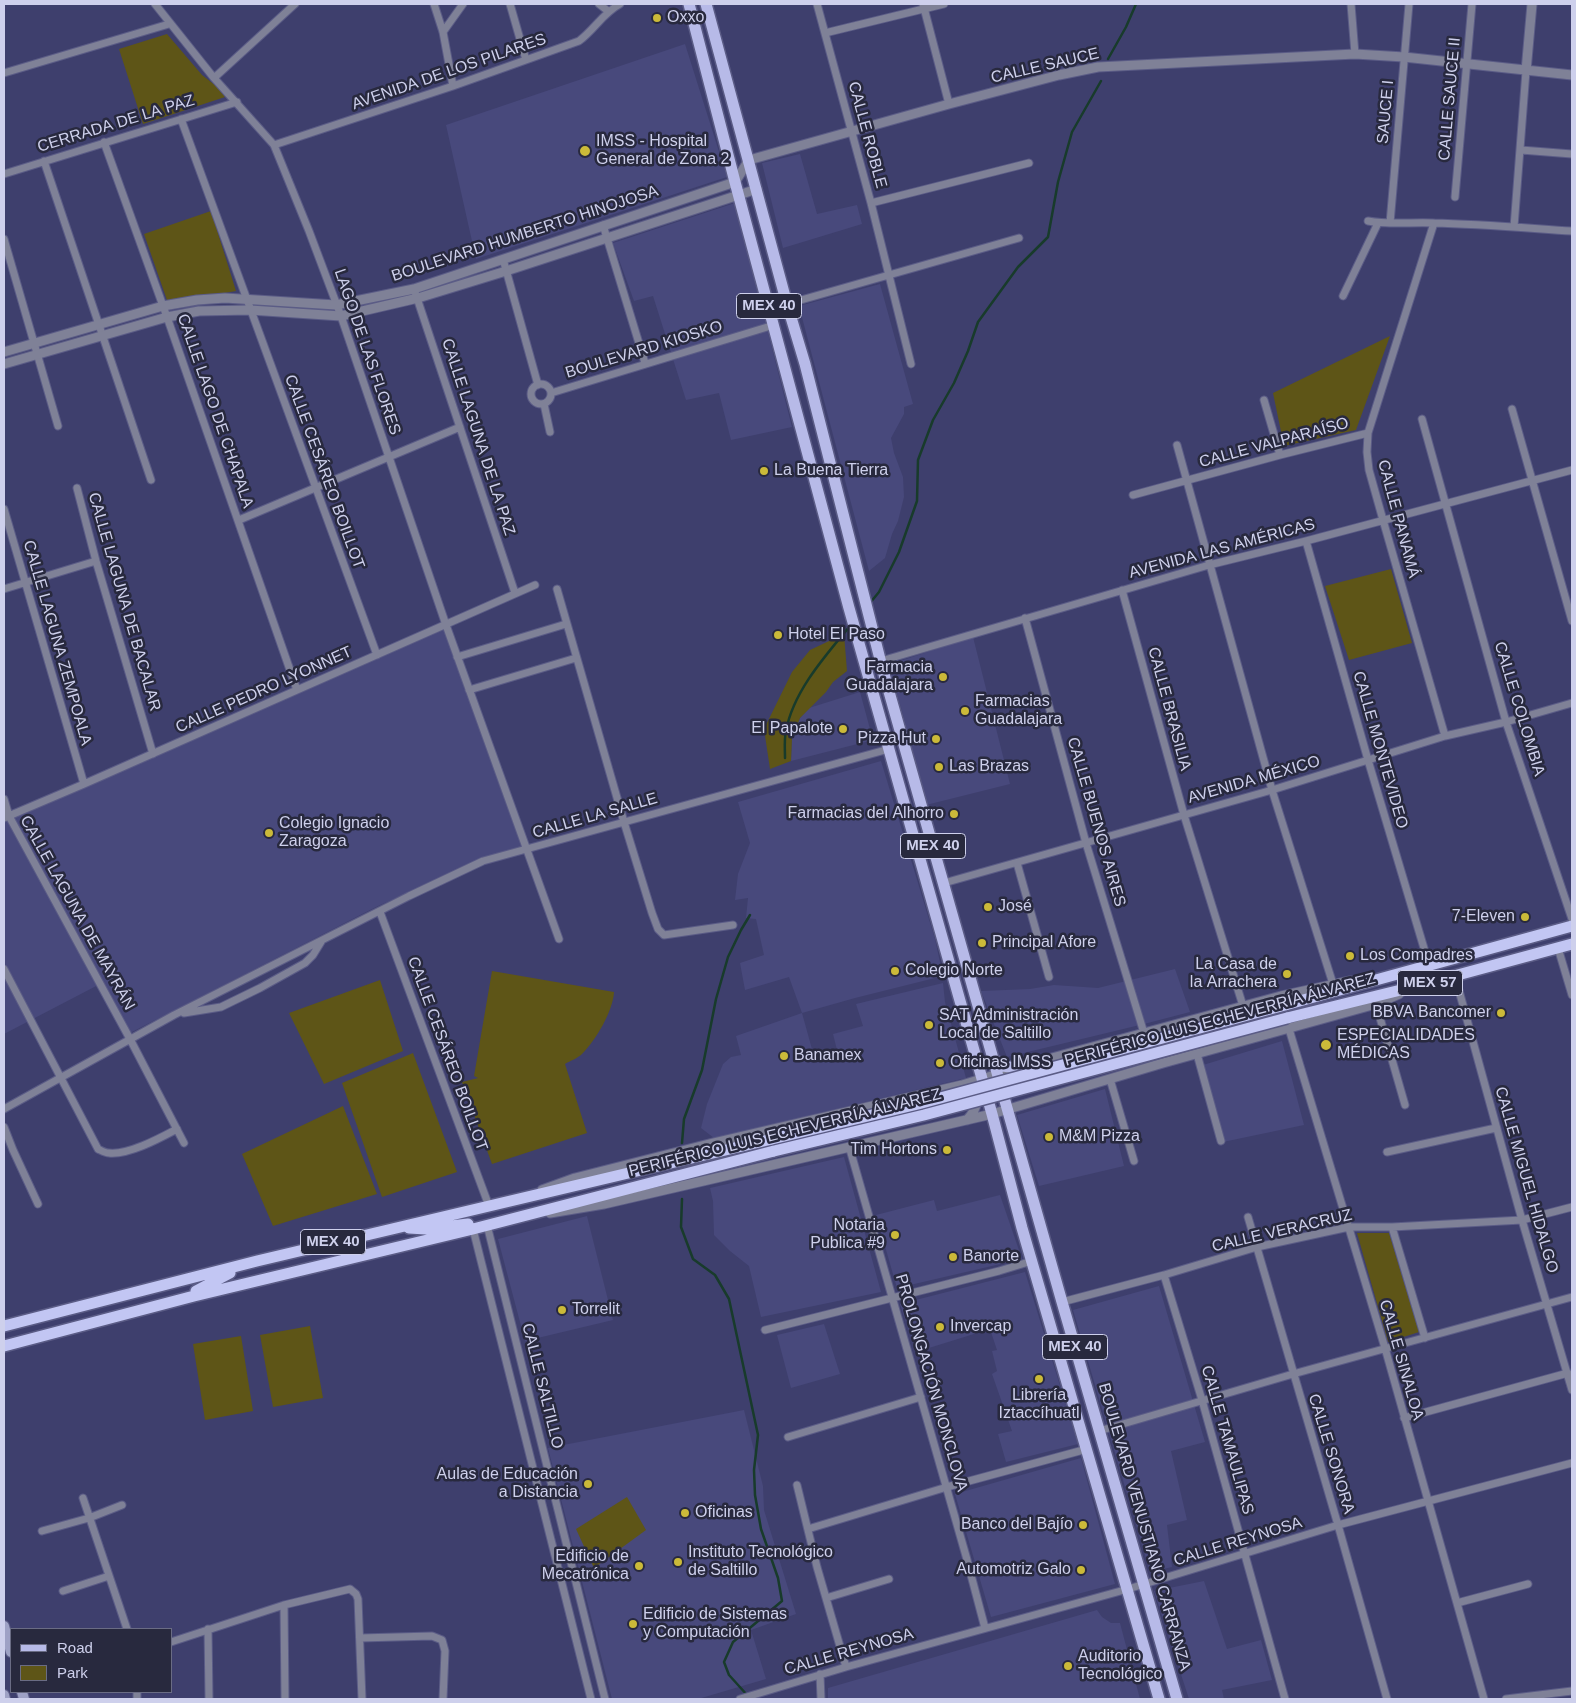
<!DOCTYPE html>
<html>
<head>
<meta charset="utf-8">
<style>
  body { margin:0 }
  #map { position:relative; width:1576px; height:1703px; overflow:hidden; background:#3e3f6d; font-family:Helvetica,sans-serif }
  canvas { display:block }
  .frame { position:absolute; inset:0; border:5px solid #ced0ec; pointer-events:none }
  .legend { position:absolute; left:10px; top:1628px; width:162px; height:65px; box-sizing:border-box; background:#28293e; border:1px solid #6a6c84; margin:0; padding:6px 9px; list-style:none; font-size:15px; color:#ced0ec }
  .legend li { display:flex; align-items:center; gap:10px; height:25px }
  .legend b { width:25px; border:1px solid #6a6c84 }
</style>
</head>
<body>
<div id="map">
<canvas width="1576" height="1703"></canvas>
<div class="frame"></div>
<ul class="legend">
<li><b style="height:6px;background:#b7bae8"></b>Road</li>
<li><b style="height:14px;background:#5e5517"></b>Park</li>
</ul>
</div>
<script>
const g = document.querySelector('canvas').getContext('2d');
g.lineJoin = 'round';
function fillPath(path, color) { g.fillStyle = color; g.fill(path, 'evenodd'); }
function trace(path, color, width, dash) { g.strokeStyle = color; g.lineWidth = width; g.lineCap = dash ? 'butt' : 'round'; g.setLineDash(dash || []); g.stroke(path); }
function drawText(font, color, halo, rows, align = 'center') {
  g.font = font + ' Helvetica,sans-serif'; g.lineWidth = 5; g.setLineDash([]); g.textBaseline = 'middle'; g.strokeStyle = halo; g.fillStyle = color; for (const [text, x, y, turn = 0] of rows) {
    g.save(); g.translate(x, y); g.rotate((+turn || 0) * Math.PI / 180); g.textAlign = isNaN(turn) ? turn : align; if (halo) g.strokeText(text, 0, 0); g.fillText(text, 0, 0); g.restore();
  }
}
fillPath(new Path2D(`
  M685,44l42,133 -251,82 -30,-134z
  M800,154l17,60 40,-9 5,19 -79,24 -21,-85z
  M735,203l57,224 -61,13 -12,-47 -33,7 -33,-104 -19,5 -21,-58z
  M880,284l33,120 -9,3v7l-13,24 3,15 9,24 1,20 -6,24 -6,13 -7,24 -16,13 -70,-265z
  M446,625l81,224 -47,12 -102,45 -248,127 -30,-49 -96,50v-243l7,23z
  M973,637l37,147 -84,21 -24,-94 -14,-46z
  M860,692l13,48 -82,21 1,-23 8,-20 9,-10z
  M881,761l54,178 8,37 -88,22 -53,15 13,47 23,-6 -5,-20 30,-8 -7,-22 87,-21 2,19 21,76 -252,60 -13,-10 6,-24 16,-40 8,-7 10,-2 -5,-19 66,-23 -13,-36 -44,13 -5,-27 24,-8 -8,-36 -10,-1 2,-20 -13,2 3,-26 12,-31 -12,-41z
  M1175,969l15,43 -46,12 -137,33 -26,-66 49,-2 24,-4 44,3z
  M1282,1041l22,84 -81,17 -20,-77z
  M1105,1089l19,77 -85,20 -22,-71z
  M844,1157l37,135 -120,25 -12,-51 -19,-15 -16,-16 -1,-34 -3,-13z
  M1000,1195l22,64 -125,29 -21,-73 58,-15 3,11z
  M587,1216l26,104 -88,21 -27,-102z
  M1025,1272l53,172 -72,18 -8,-28 14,-3 -20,-57 5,-3 -5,-20 5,-1 -7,-21 -74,23 -16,-48z
  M1159,1286l46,156 -34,9 16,69 -20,5 5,42 -22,5 -77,-262z
  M824,1324l16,50 -49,14 -14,-53z
  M744,1410l19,76 1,24 32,104 -45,16 15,49 -68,20h-86l-64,-251z
  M1081,1458l34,126 -124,33 -36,-123z
  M1204,1581l23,68 34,-9 11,40 -50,10 2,9h-35l-35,-108z
  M1097,1610l5,7 9,6h9l20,76h-312v-11z`), '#48497c');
fillPath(new Path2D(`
  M167,34l35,41 18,14 5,8 -82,27 -24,-75z
  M211,211l25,80 -68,12 -24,-69z
  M1390,336l-34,94 -72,16 -11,-53z
  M1391,569l21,74 -63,17 -24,-74z
  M844,634l3,37 -14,11 -7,10 -26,26 -8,20 -1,23 -21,8 -6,-40 28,-57 18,-22z
  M492,971l122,21c-1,19 -18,48 -32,62 -4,4 -12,7 -17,10l22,69 -95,31 -30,-82 16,-4 -4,-2z
  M380,980l23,71 -79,33 -35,-71z
  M413,1053l44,119 -75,25 -40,-114z
  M343,1106l34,88 -104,32 -31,-72z
  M1357,1233h32l30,99 -31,10z
  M310,1326l13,72 -50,9 -13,-72z
  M241,1336l12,75 -48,9 -12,-76z
  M627,1497l19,33 -52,38 -18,-39z`), '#5e5517');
trace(new Path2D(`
  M1108,59l18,-32 10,-23
  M870,603l9,-11 20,-40 18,-51 1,-41 15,-40 21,-37 14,-32 10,-29 40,-55 30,-30 10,-55 14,-50 29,-51
  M785,758c0,-9 -1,-19 1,-27 7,-39 39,-75 64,-105
  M682,1143l2,-24 18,-49 14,-71 12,-42 13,-27 9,-15
  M682,1199l-1,28 12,32 22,16 14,24 29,136 -4,35 1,25 6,34 17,49 4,23 -49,41 -9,20 5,13 19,21`), '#183b2b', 2.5);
const minor = new Path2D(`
  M155,4l59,74 60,67 35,86 32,85 105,309 113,314
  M434,4l9,28 10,54
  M510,4l16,56
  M599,4l9,7
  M817,4l54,199 40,161
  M923,4l26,100
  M1351,4l4,50
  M443,32l20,-28
  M825,33l119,-29
  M4,73l165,-49
  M214,78l81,-74
  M181,119l196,536
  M104,142l63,175 130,373
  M274,145l179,-59 126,-45c16,-12 24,-28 41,-37
  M1521,150l51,4
  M44,161l107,319
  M4,174l233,-72
  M1455,197l17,-193
  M871,203l158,-40
  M1368,221c21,4 44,1 65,2 47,1 93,5 139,8
  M1390,223l19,-219
  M1434,223l-66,210 -1,19 2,18 14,50 62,216
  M603,225l42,138
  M1514,227l12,-156
  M4,239l54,187
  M503,259l35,126
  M414,289l101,304
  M1343,296l35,-73
  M787,304l232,-66
  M531 394a10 10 0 1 1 20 0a10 10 0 1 1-20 0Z
  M551,393l223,-68
  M1264,400l16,55
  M544,404l6,28
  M1512,409l60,212
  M1422,419l84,303 66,197
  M1177,445l95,345 61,194
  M77,488l19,73 57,193
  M1133,495l147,-40 88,-22
  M4,509l80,275
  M239,520l221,-93
  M1306,541l62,219 61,205
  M4,589l92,-28
  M557,589l67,233 28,91 6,16 6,6 69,-10
  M1122,590l62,225 59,191
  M1025,618l61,225 58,190
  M457,657l109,-33
  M881,661l328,-96 97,-24 266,-71
  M469,690l107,-32
  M4,799l5,17 121,223 54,104
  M4,818l80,-34 451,-199
  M1017,863l32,114
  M944,883l328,-93 173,-54 61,-14 66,-19
  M380,912l109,294
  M1558,948l14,47
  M4,969l94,180c4,2 7,4 11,4 20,2 51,-15 68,-24
  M1455,976l67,244 50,170
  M1376,1004l29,101
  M184,1013l37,-6 39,-19 45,-25 8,-8 8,-13
  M1289,1029l96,319 99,351
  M1197,1054l24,87
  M1110,1079l24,82
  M4,1109l170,-94 235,-119 74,-35 406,-112
  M4,1127l9,23 25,54
  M849,1146l117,410 19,72
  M1387,1152l109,-24
  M1248,1217l90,308 49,174
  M487,1225l118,474
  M1392,1227l33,111
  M473,1229l118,470
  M1164,1275l38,125 83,299
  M1062,1302l102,-27 93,-28 92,-20h43l130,-7 50,-13
  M765,1330l234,-59 33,-10
  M1404,1418l164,-45
  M1099,1431l194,-57 279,-77
  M788,1437l133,-40
  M797,1485l20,82 29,100
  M83,1498l44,131
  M808,1529l139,-42 140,-38
  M42,1531l47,-13 33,-13
  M63,1591l46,-15
  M826,1598l63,-19
  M1457,1603l71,-19
  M284,1605l1,94
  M208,1629l1,70
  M360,1638l72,-2 10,4 3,11 -2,48
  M171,1642l113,-37 66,-16 6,5 2,5 4,100
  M820,1674l1,25
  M137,1692v7
  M740,1699l106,-32 282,-78 210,-64 234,-62
  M1506,1699l66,-8`);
const tertiary = new Path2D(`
  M1526,71l6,-67
  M4,352l159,-46 34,-6 28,-2 111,7 78,-16 321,-107 14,-22 200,-56 110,-29 39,-8 257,-13 49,3 168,18
  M4,364l163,-47 32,-6 51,-1 91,6 77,-18 88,-27 251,-82
  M965,1088c16,9 13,20 2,32
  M542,1190l33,-12 138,-35 249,-58 75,-23 244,-66 68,-15h15
  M550,1213l54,-9 388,-90 171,-51 213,-59 23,-10`);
const secondary = new Path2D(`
  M4,1626l7,26
  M22,1692l2,7
  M4,1695l1,4`);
const primary = new Path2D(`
  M689,4l46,178 114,426 143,506 30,114 137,471
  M706,4l81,300 18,60 77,303 180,635 115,397
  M993,1059l10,7 13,2`);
const trunk = new Path2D(`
  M1285,1005l287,-79
  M1287,1018l130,-32 155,-42
  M409,1228l17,1 42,-5
  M196,1291l34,-18
  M4,1326l253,-65 515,-122
  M4,1346l190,-50 279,-67 301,-78`);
trace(minor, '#5b5c86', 9);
trace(tertiary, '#5b5c86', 11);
trace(secondary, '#5b5c86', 12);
trace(primary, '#5b5c86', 14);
trace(trunk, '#5b5c86', 14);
trace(minor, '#7f8197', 7);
trace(tertiary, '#7f8197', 9);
trace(secondary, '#9ea1c5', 10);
trace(primary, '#b7bae8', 11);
trace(trunk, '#c2c6f3', 11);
const trunkBridge = new Path2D(`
  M772,1139l146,-35 367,-99
  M774,1151l150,-36 363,-97`);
trace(trunkBridge, '#5b5c86', 14, []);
trace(trunkBridge, '#c2c6f3', 11);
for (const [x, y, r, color] of [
  [657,18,5,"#cbba39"],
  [585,151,6,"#cbba39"],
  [764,471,5,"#cbba39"],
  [778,635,5,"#cbba39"],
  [943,677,5,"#cbba39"],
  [965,711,5,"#cbba39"],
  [843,729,5,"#cbba39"],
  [936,739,5,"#cbba39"],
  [939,767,5,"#cbba39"],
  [954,814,5,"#cbba39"],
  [269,833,5,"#cbba39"],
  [988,907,5,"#cbba39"],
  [1525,917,5,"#cbba39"],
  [982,943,5,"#cbba39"],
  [1350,956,5,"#cbba39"],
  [895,971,5,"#cbba39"],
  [1287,974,5,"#cbba39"],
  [1501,1013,5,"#cbba39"],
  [929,1025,5,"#cbba39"],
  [1326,1045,6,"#cbba39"],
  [784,1056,5,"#cbba39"],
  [940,1063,5,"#cbba39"],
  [1049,1137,5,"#cbba39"],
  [947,1150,5,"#cbba39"],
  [895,1235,5,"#cbba39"],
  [953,1257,5,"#cbba39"],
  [562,1310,5,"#cbba39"],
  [940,1327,5,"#cbba39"],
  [1039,1379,5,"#cbba39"],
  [588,1484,5,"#cbba39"],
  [685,1513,5,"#cbba39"],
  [1083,1525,5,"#cbba39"],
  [678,1562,5,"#cbba39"],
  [639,1566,5,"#cbba39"],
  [1081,1570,5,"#cbba39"],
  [633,1624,5,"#cbba39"],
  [1068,1666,5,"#cbba39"]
]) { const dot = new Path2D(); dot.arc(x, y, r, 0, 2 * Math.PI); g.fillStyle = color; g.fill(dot); trace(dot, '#28293e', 2); }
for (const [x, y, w] of [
  [769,306,65],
  [933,846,65],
  [1430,983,65],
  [333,1242,65],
  [1075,1347,65]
]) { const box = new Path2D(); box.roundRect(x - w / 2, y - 12.5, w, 25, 4); g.fillStyle = '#28293e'; g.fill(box); trace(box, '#ced0ec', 1); }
drawText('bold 15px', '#ced0ec', null, [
  ["MEX 40",769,306],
  ["MEX 40",933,846],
  ["MEX 57",1430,983],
  ["MEX 40",333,1242],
  ["MEX 40",1075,1347]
]);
drawText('16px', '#ced0ec', '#28293e', [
  ["Oxxo",667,18],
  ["IMSS - Hospital",596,142],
  ["General de Zona 2",596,160],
  ["La Buena Tierra",774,471],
  ["Hotel El Paso",788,635],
  ["Farmacia",933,668,"right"],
  ["Guadalajara",933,686,"right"],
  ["Farmacias",975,702],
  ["Guadalajara",975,720],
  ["El Papalote",833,729,"right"],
  ["Pizza Hut",926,739,"right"],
  ["Las Brazas",949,767],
  ["Farmacias del Alhorro",944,814,"right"],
  ["Colegio Ignacio",279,824],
  ["Zaragoza",279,842],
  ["José",998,907],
  ["7-Eleven",1515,917,"right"],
  ["Principal Afore",992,943],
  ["Los Compadres",1360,956],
  ["La Casa de",1277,965,"right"],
  ["la Arrachera",1277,983,"right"],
  ["Colegio Norte",905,971],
  ["BBVA Bancomer",1491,1013,"right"],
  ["SAT Administración",939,1016],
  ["Local de Saltillo",939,1034],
  ["ESPECIALIDADES",1337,1036],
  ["MÉDICAS",1337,1054],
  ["Banamex",794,1056],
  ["Oficinas IMSS",950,1063],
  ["M&M Pizza",1059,1137],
  ["Tim Hortons",937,1150,"right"],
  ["Notaria",885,1226,"right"],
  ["Publica #9",885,1244,"right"],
  ["Banorte",963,1257],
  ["Torrelit",572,1310],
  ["Invercap",950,1327],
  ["Librería",1039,1396,"center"],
  ["Iztaccíhuatl",1039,1414,"center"],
  ["Aulas de Educación",578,1475,"right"],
  ["a Distancia",578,1493,"right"],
  ["Oficinas",695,1513],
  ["Banco del Bajío",1073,1525,"right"],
  ["Instituto Tecnológico",688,1553],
  ["de Saltillo",688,1571],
  ["Edificio de",629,1557,"right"],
  ["Mecatrónica",629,1575,"right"],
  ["Automotriz Galo",1071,1570,"right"],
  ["Edificio de Sistemas",643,1615],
  ["y Computación",643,1633],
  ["Auditorio",1078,1657],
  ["Tecnológico",1078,1675]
], 'left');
drawText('16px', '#ced0ec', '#28293e', [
  ["CALLE SAUCE",1045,66,-13],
  ["AVENIDA DE LOS PILARES",449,72,-19],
  ["CALLE SAUCE II",1450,99,-85],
  ["SAUCE I",1386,112,-85],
  ["CERRADA DE LA PAZ",116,124,-17],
  ["CALLE ROBLE",867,135,75],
  ["BOULEVARD HUMBERTO HINOJOSA",525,234,-18],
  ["BOULEVARD KIOSKO",644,350,-17],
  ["LAGO DE LAS FLORES",367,352,71],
  ["CALLE LAGO DE CHAPALA",215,411,71],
  ["CALLE LAGUNA DE LA PAZ",478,437,72],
  ["CALLE VALPARAÍSO",1274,443,-15],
  ["CALLE CESÁREO BOILLOT",324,472,70],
  ["CALLE PANAMÁ",1398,519,75],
  ["AVENIDA LAS AMÉRICAS",1222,549,-15],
  ["CALLE LAGUNA DE BACALAR",124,602,74],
  ["CALLE LAGUNA ZEMPOALA",57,643,74],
  ["CALLE PEDRO LYONNET",264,690,-24],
  ["CALLE BRASILIA",1169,709,75],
  ["CALLE COLOMBIA",1519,709,73],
  ["CALLE MONTEVIDEO",1380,750,74],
  ["AVENIDA MÉXICO",1254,780,-16],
  ["CALLE LA SALLE",595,816,-16],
  ["CALLE BUENOS AIRES",1096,822,74],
  ["CALLE LAGUNA DE MAYRÁN",77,913,61],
  ["PERIFÉRICO LUIS ECHEVERRÍA ÁLVAREZ",1220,1020,-15],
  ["CALLE CESÁREO BOILLOT",447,1054,70],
  ["PERIFÉRICO LUIS ECHEVERRÍA ÁLVAREZ",785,1133,-14],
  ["CALLE MIGUEL HIDALGO",1526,1180,74],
  ["CALLE VERACRUZ",1282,1231,-13],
  ["CALLE SINALOA",1401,1360,74],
  ["PROLONGACIÓN MONCLOVA",931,1383,74],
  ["CALLE SALTILLO",542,1386,76],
  ["CALLE TAMAULIPAS",1227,1440,74],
  ["CALLE SONORA",1331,1454,73],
  ["BOULEVARD VENUSTIANO CARRANZA",1144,1527,74],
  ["CALLE REYNOSA",1238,1542,-17],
  ["CALLE REYNOSA",849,1652,-16]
]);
</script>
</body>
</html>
